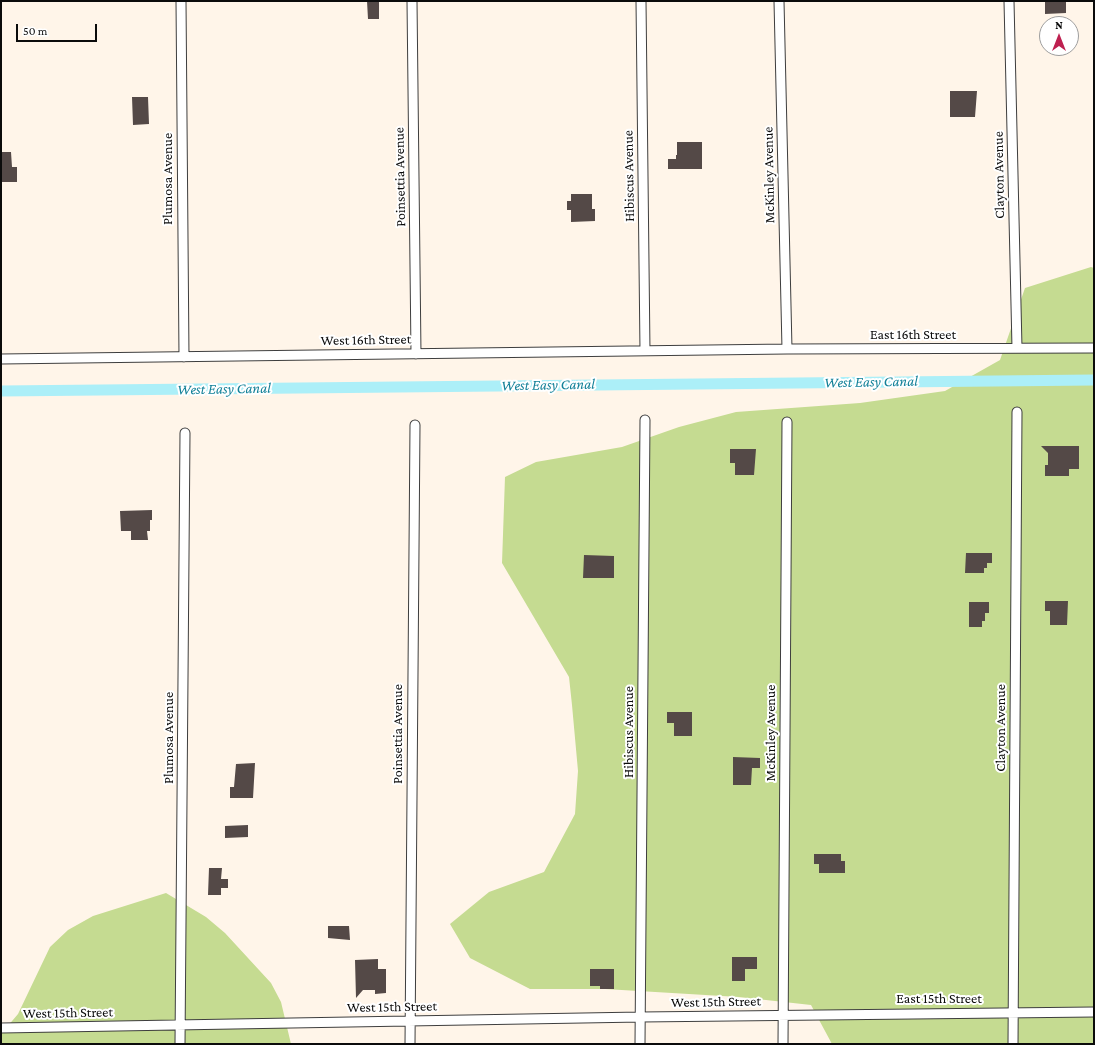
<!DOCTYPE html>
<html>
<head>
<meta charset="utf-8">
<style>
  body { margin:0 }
  #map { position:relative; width:1095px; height:1045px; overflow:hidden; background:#fff5e9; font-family:"Crimson Pro",serif }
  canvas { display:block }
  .frame { position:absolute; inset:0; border:2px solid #0b0b0b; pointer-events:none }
  .north { position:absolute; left:1039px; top:16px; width:40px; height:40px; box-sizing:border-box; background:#fff; border:1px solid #9d9d9d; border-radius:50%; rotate:0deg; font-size:11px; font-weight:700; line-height:16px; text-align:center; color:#0b0b0b }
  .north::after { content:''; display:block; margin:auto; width:14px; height:18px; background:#be2050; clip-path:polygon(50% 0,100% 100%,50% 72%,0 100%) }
  .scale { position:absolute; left:16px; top:24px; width:81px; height:18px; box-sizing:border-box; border:2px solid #0b0b0b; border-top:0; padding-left:5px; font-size:12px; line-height:14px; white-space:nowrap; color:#0b0b0b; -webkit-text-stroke:3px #fff; paint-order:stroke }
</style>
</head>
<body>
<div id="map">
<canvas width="1095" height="1045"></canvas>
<div class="frame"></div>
<div class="north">N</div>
<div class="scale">50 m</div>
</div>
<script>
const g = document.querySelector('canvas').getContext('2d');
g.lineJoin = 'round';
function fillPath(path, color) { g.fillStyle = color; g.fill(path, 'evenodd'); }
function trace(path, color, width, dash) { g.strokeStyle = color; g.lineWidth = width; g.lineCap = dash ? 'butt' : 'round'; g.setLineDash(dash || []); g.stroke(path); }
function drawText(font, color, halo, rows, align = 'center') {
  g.font = font + ' "Crimson Pro",serif'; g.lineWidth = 4; g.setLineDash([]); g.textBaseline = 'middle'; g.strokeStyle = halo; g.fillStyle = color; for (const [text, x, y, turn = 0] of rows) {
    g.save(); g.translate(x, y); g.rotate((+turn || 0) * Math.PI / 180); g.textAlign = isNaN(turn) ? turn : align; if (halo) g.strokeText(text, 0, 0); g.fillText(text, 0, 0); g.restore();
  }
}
fillPath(new Path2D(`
  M1091,267l3,1v776h-262l-21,-39 -72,-8 -134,-8h-75l-60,-31 -20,-34 39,-32 55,-20 31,-58 3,-43 -6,-66 -3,-28 -67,-114 3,-86 31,-15 86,-15 57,-20 57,-15 124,-9 85,-12 55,-31 25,-72z
  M166,893l40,24 19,16 46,50 10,19 10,42h-290v-10l17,-20 32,-67 18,-17 25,-14z`), '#c5db91');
trace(new Path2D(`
  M1,391l1093,-11`), '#aceff8', 11);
fillPath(new Path2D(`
  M367,1h12v18h-11z
  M1045,1h21v12l-21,1z
  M950,91h27l-2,26h-25z
  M132,97h16l1,27 -16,1z
  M677,142h25v27h-34v-10h8v-4h1z
  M1,152h10l1,15h5v15h-16z
  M571,194h21v15h3v12l-24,1v-12h-4v-9h4z
  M1041,446h38v23h-10v7h-24v-11h3v-12z
  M730,449h26l-2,26h-19v-12h-5z
  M152,510v10h-2v11h-3l1,9h-17v-9h-10l-1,-20z
  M966,553h26v10h-5v5h-3v5h-19z
  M584,555l30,1v22h-31z
  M1045,601h23l-1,24h-17v-14h-5z
  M969,602h20v11h-4v8h-3v6h-13z
  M667,712h25v24h-18v-13h-7z
  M733,757l27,1v10h-8l-1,17h-18z
  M255,763l-2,35h-23v-11h4l2,-23z
  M248,825v12l-23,1v-12z
  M814,854h27v7h4v12h-26v-9h-5z
  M209,868h13l-1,11h7v9h-7v7h-13z
  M328,926h21l1,14 -22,-2z
  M732,957h25v12h-12v12h-13z
  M378,959v10h8v24l-11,1v-4h-12l-7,8 -1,-38z
  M590,969h24v20h-14v-3h-10z`), '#544947');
const street = new Path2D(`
  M181,1l3,356
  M412,1l4,353
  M641,1l4,350
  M779,1l8,348
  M1009,1l8,347
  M1,359l786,-10 307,-1
  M1,1028l640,-11 453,-5
  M180,1044l5,-611
  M410,1044l5,-619
  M640,1044l5,-624
  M783,1044l4,-622
  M1013,1044l4,-632`);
trace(street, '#3e3e3e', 11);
trace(street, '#fff', 9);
drawText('14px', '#0b0b0b', '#fff', [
  ["McKinley Avenue",769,175,-91],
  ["Clayton Avenue",999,175,-91],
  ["Hibiscus Avenue",629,176,-91],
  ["Poinsettia Avenue",400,177,-91],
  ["Plumosa Avenue",168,179,-90],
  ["East 16th Street",913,335],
  ["West 16th Street",366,340,-1],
  ["Clayton Avenue",1001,728,-90],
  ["Hibiscus Avenue",629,732,-90],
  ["McKinley Avenue",771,733,-90],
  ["Poinsettia Avenue",398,734,-90],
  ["Plumosa Avenue",169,738,-90],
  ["East 15th Street",939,999],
  ["West 15th Street",716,1002,-1],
  ["West 15th Street",392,1007,-1],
  ["West 15th Street",68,1013,-1]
]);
drawText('italic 15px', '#128098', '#fff', [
  ["West Easy Canal",871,382,-1],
  ["West Easy Canal",548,385,-1],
  ["West Easy Canal",224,389,-1]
]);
</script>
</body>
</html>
